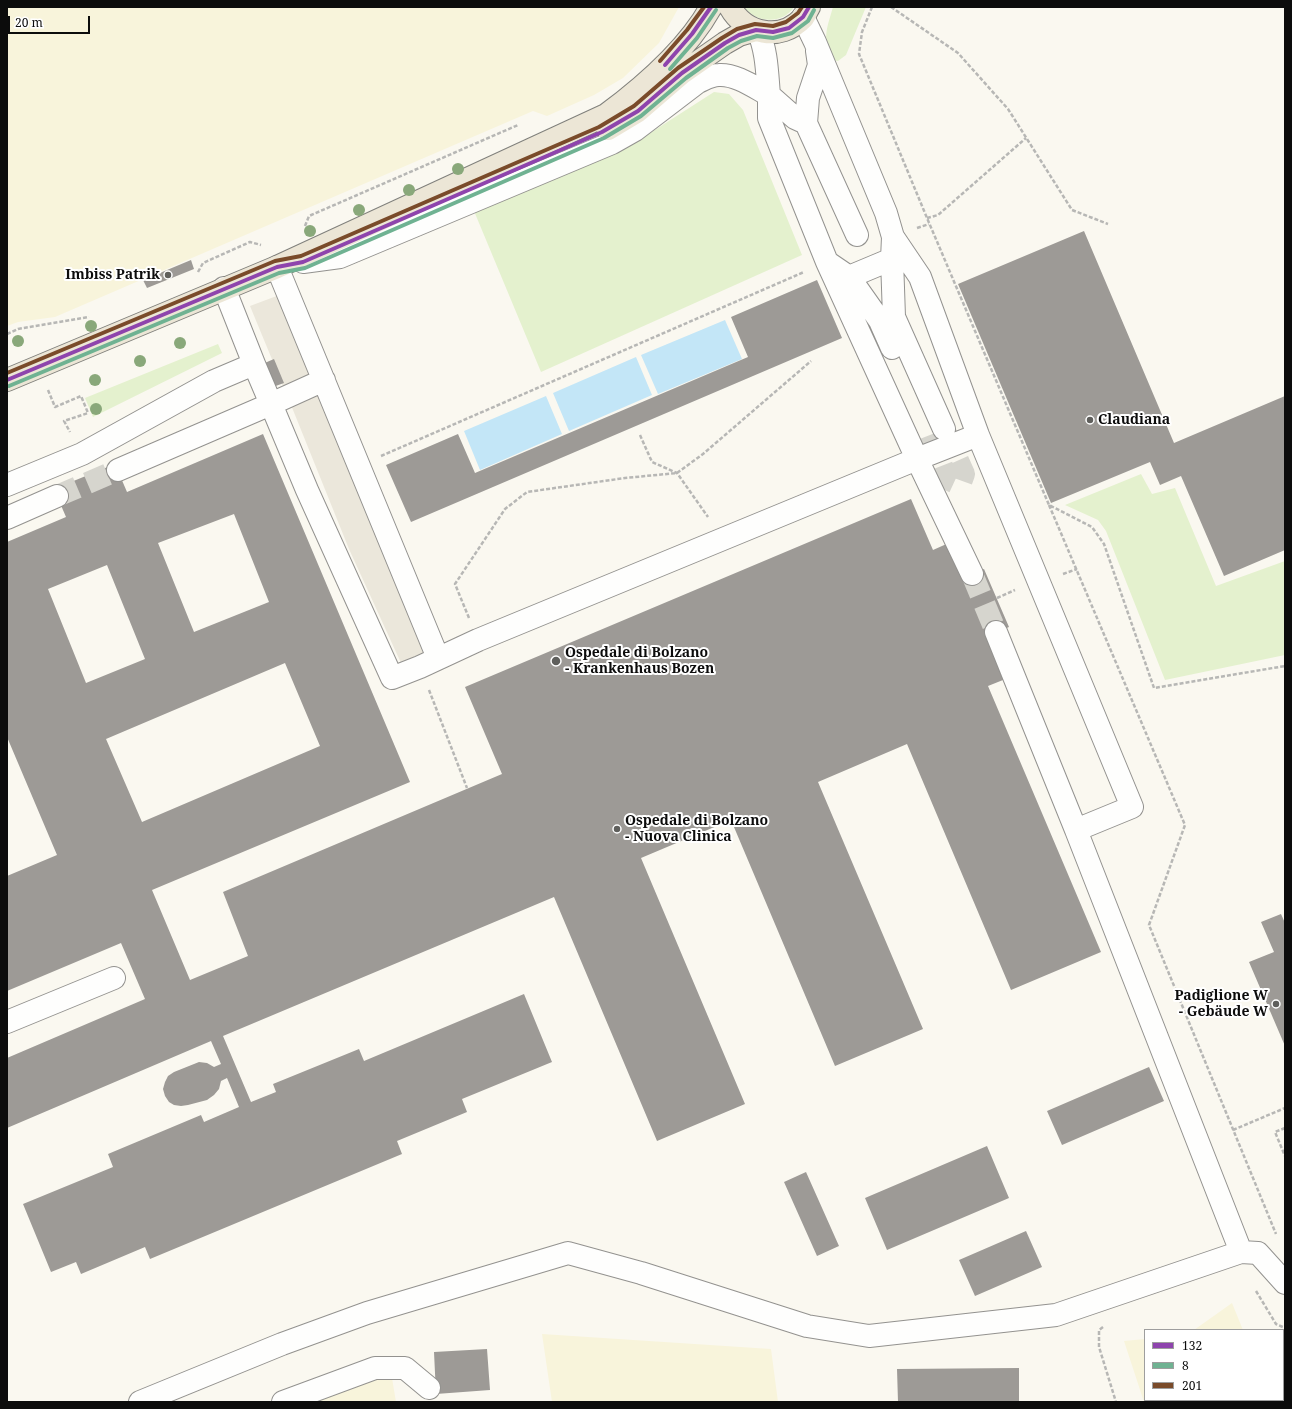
<!DOCTYPE html>
<html>
<head>
<meta charset="utf-8">
<style>
  body { margin:0 }
  #map { position:relative; width:1292px; height:1409px; overflow:hidden; background:#faf8f0; font-family:"Noto Serif",serif }
  canvas { display:block }
  .frame { position:absolute; inset:0; border:8px solid #0c0c0c; pointer-events:none }
  .legend { position:absolute; left:1144px; top:1329px; width:140px; height:72px; box-sizing:border-box; background:#fff; border:1px solid #9e9e9e; margin:0; padding:5px 7px; list-style:none; font-size:12px; color:#0c0c0c }
  .legend li { display:flex; align-items:center; gap:8px; height:20px }
  .legend b { width:20px; border:1px solid #9e9e9e }
  .scale { position:absolute; left:8px; top:16px; width:82px; height:18px; box-sizing:border-box; border:2px solid #0c0c0c; border-top:0; padding-left:5px; font-size:12px; line-height:14px; white-space:nowrap; color:#0c0c0c; -webkit-text-stroke:3px #fff; paint-order:stroke }
</style>
</head>
<body>
<div id="map">
<canvas width="1292" height="1409"></canvas>
<div class="frame"></div>
<ul class="legend">
<li><b style="height:5px;background:#8e44ad"></b>132</li>
<li><b style="height:5px;background:#6fb292"></b>8</li>
<li><b style="height:5px;background:#7a4b2a"></b>201</li>
</ul>
<div class="scale">20 m</div>
</div>
<script>
const g = document.querySelector('canvas').getContext('2d');
g.lineJoin = 'round';
function fillPath(path, color) { g.fillStyle = color; g.fill(path, 'evenodd'); }
function trace(path, color, width, dash) { g.strokeStyle = color; g.lineWidth = width; g.lineCap = dash ? 'butt' : 'round'; g.setLineDash(dash || []); g.stroke(path); }
function drawText(font, color, halo, rows, align = 'center') {
  g.font = font + ' "Noto Serif",serif'; g.lineWidth = 4; g.setLineDash([]); g.textBaseline = 'middle'; g.strokeStyle = halo; g.fillStyle = color; for (const [text, x, y, turn = 0] of rows) {
    g.save(); g.translate(x, y); g.rotate((+turn || 0) * Math.PI / 180); g.textAlign = isNaN(turn) ? turn : align; if (halo) g.strokeText(text, 0, 0); g.fillText(text, 0, 0); g.restore();
  }
}
fillPath(new Path2D(`
  M7,7h672l-20,36 -36,35 -29,17 -47,21 -14,-5 -478,206 -37,5 -11,4z
  M1232,1303l11,27h-49z
  M542,1334l229,15 7,53h-226z
  M1145,1339v61h138v-32l2,-1v35h-141l-20,-61z
  M390,1366l6,36h-104z`), '#f8f4db');
fillPath(new Path2D(`
  M744,7h50c-12,18 -38,16 -50,0z
  M833,7h33l-20,48 -8,6 -7,-1c-8,-24 -5,-29 2,-53z
  M714,92l15,2 14,16 59,145 -261,117 -67,-161 159,-67z
  M218,344l4,9 -129,64 -8,-19z
  M1141,474l11,20 23,-6 41,98 69,-25v94l-120,25 -59,-149 -8,-11 -33,-15z`), '#e4f1ce');
fillPath(new Path2D(`
  M282,294l34,78 -33,14 -33,-80z
  M323,393l110,258 -32,12 -52,-114 -58,-144z`), '#ebe7db');
fillPath(new Path2D(`
  M725,320l17,39 -84,35 -17,-39z
  M636,357l16,38 -83,36 -16,-38z
  M546,396l16,38 -82,36 -16,-39z`), '#c3e6f7');
fillPath(new Path2D(`
  M1084,231l90,212 111,-47v154l-61,26 -43,-100 -21,9 -10,-23 -99,41 -93,-219z
  M191,260l3,9 -47,19 -4,-8z
  M817,280l25,58 -431,184 -25,-57 72,-31 17,39 273,-116 -17,-40z
  M274,359l10,24 -14,5 -10,-23z
  M263,434l147,348 -258,108 38,90 58,-24 -25,-64 279,-118 -37,-87 446,-188 22,51 18,-8 14,34 19,-7 25,58 -19,8 18,43 -20,8 113,266 -90,38 -104,-246 -89,38 105,247 -88,37 -104,-246 -90,38 104,246 -88,37 -103,-244 -331,139 28,66 25,-10 -3,-8 86,-35 5,12 160,-67 28,68 -90,37 5,13 -70,29 5,13 -252,105 -5,-12 -64,27 -5,-12 -25,10 -28,-68 90,-37 -5,-13 93,-39 3,7 35,-15 -12,-29 -6,3 -2,8 -5,6 -7,5 -19,5 -7,1 -7,-1 -5,-3 -4,-6 -2,-7 2,-7 3,-6 6,-4 25,-10 8,1 7,4 7,-3 -10,-23 -204,87v-70l138,-59 -24,-56 -114,48v-115l50,-21 -50,-118v-195l59,-25 -12,-28 61,-25 12,28zM234,514l35,88 -75,30 -36,-89zM107,565l38,94 -59,24 -38,-94zM285,663l35,83 -178,76 -36,-83z
  M1281,914l4,9v123l-36,-84 25,-10 -13,-30z
  M1149,1067l15,34 -102,44 -15,-34z
  M987,1146l22,52 -122,52 -22,-52z
  M806,1172l33,74 -22,10 -33,-74z
  M1026,1231l16,36 -67,29 -16,-36z
  M487,1349l3,41 -54,4 -2,-42z
  M1019,1368v34h-121l-1,-33z`), '#9d9a96');
trace(new Path2D(`
  M930,435l17,44 13,6 4,-11 -20,-45
  M57,496l61,-26
  M972,574l24,58`), '#d6d5ce', 22, [22, 11]);
const minor = new Path2D(`
  M758,31c9,20 9,42 11,64l26,23 11,5
  M817,51l2,14 -11,33 -2,25 51,112
  M893,237l27,40 58,158 154,372 -56,23 -80,-198
  M892,259l2,58 50,112
  M303,262l37,-5 272,-114 23,-13 63,-48c7,-3 13,-7 21,-7 17,-1 35,12 50,20v23l58,144 22,15 43,-18 1,-22 -7,-24 -71,-171 -12,-25
  M827,262l90,197 61,-24
  M277,267l161,391
  M849,277l31,44 12,27
  M324,380l-53,24 36,86 85,188 28,-11 58,-27 439,-181 55,115
  M118,470l153,-66 -17,-40
  M7,485l75,-31 132,-73 40,-17 -30,-76
  M7,518l50,-22
  M1076,830l165,422
  M7,1022l107,-44
  M140,1402l142,-58 85,-31 201,-60 73,20 166,53 62,10 187,-21 185,-63 17,1 27,30
  M283,1402l92,-34h30l24,20`);
const major = new Path2D(`
  M730,7c15,27 50,35 73,11 2,-3 4,-8 6,-11
  M608,129l30,-18 44,-38 43,-30 14,-8 17,-5
  M7,380l270,-113 329,-152c39,-29 81,-65 105,-108`);
trace(minor, '#93928f', 24);
trace(major, '#80807c', 24);
trace(new Path2D(`
  M872,7l-10,25 -3,22 68,164 122,287 43,22 12,17 50,144 131,-22
  M891,7l67,46 50,56 64,101 36,14
  M927,218l11,-3 88,-77
  M305,226l4,-10 209,-91
  M917,228l12,-4
  M198,272l5,-9 47,-21 11,3
  M7,334l11,-5 71,-12
  M48,390l7,17 26,-11 7,17 -24,8 6,11
  M640,435l12,27 25,11 31,44
  M381,456l423,-184
  M1049,505l136,320 -36,100 127,309
  M1063,574l14,-5
  M997,598l18,-8
  M469,618l-14,-34 50,-75 22,-17 98,-14 52,-5 26,-19 108,-93
  M429,690l38,98
  M1285,1128l-10,4 10,24
  M1233,1130l52,-22
  M1256,1291l20,33 9,4
  M1103,1327l-4,3v17l17,55`), '#b7b7b5', 2.5, [4, 2]);
trace(minor, '#fefefd', 22);
trace(major, '#ece6d6', 22);
trace(new Path2D(`
  M665,65l27,-31 19,-27
  M7,380l270,-113 26,-5 299,-130 36,-21 44,-38 43,-30 14,-8 17,-5 17,2 16,-4 14,-11 6,-10`), '#8e44ad', 4);
trace(new Path2D(`
  M670,69l27,-31 19,-28
  M9,386l270,-113 26,-5 299,-130 37,-22 45,-38 42,-30 13,-7 16,-5 16,2 19,-5 16,-12 6,-11`), '#6fb292', 4);
trace(new Path2D(`
  M660,61l27,-31 17,-23
  M7,373l268,-112 26,-5 298,-129 35,-21 44,-38 44,-30 15,-9 18,-5 18,2 13,-4 12,-9 4,-6`), '#7a4b2a', 4);
g.fillStyle = '#89a87a';
for (const [x, y] of [
  [458,169],
  [409,190],
  [359,210],
  [310,231],
  [91,326],
  [18,341],
  [180,343],
  [140,361],
  [95,380],
  [96,409]
]) { g.beginPath(); g.arc(x, y, 6, 0, 2 * Math.PI); g.fill(); }
for (const [x, y, r, color] of [
  [168,275,4,"#5f5f5c"],
  [1090,420,4,"#5f5f5c"],
  [556,661,5,"#5f5f5c"],
  [617,829,4,"#5f5f5c"],
  [1276,1004,4,"#5f5f5c"]
]) { const dot = new Path2D(); dot.arc(x, y, r, 0, 2 * Math.PI); g.fillStyle = color; g.fill(dot); trace(dot, '#fff', 1.5); }
drawText('bold 14px', '#0c0c0c', '#fff', [
  ["Imbiss Patrik",160,275,"right"],
  ["Claudiana",1098,420],
  ["Ospedale di Bolzano",565,653],
  ["- Krankenhaus Bozen",565,669],
  ["Ospedale di Bolzano",625,821],
  ["- Nuova Clinica",625,837],
  ["Padiglione W",1268,996,"right"],
  ["- Gebäude W",1268,1012,"right"]
], 'left');
</script>
</body>
</html>
